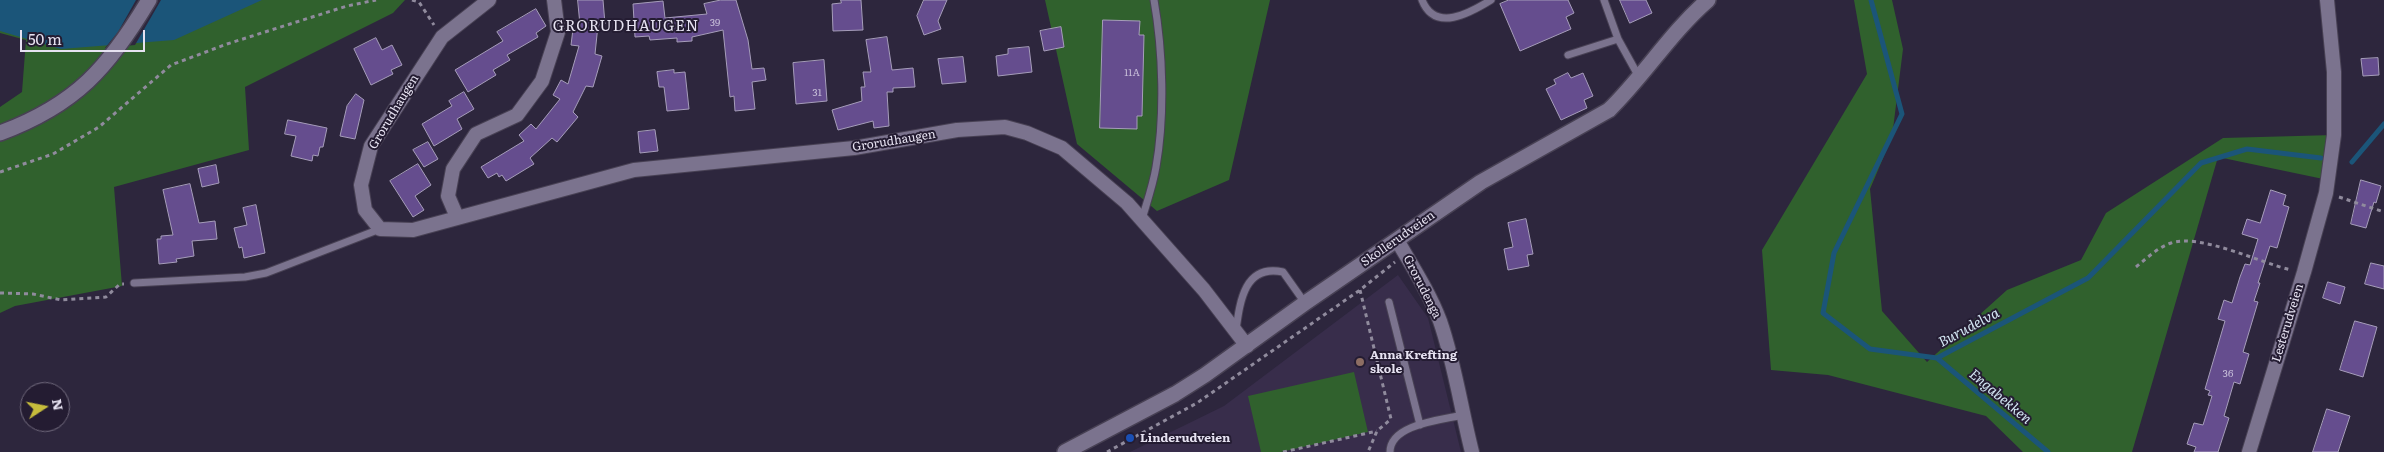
<!DOCTYPE html>
<html>
<head>
<meta charset="utf-8">
<style>
  body { margin:0 }
  #map { position:relative; width:2384px; height:452px; overflow:hidden; background:#2d263d; font-family:Literata,serif }
  canvas { display:block }
  .north { position:absolute; left:20px; top:382px; width:50px; height:50px; box-sizing:border-box; background:#241c32; border:1px solid #726b7e; border-radius:50%; rotate:79deg; font-size:14px; font-weight:700; line-height:20px; text-align:center; color:#e6e2f1 }
  .north::after { content:''; display:block; margin:auto; width:18px; height:22px; background:#c6bc3c; clip-path:polygon(50% 0,100% 100%,50% 72%,0 100%) }
  .scale { position:absolute; left:20px; top:30px; width:125px; height:22px; box-sizing:border-box; border:2px solid #e6e2f1; border-top:0; padding-left:6px; font-size:15px; line-height:18px; white-space:nowrap; color:#e6e2f1; -webkit-text-stroke:4px #241c32; paint-order:stroke }
</style>
</head>
<body>
<div id="map">
<canvas width="2384" height="452"></canvas>
<div class="north">N</div>
<div class="scale">50 m</div>
</div>
<script>
const g = document.querySelector('canvas').getContext('2d');
g.lineJoin = 'round';
function fillPath(path, color) { g.fillStyle = color; g.fill(path, 'evenodd'); }
function trace(path, color, width, dash) { g.strokeStyle = color; g.lineWidth = width; g.lineCap = dash ? 'butt' : 'round'; g.setLineDash(dash || []); g.stroke(path); }
function drawText(font, color, halo, rows, align = 'center') {
  g.font = font + ' Literata,serif'; g.lineWidth = 4; g.setLineDash([]); g.textBaseline = 'middle'; g.strokeStyle = halo; g.fillStyle = color; for (const [text, x, y, turn = 0] of rows) {
    g.save(); g.translate(x, y); g.rotate((+turn || 0) * Math.PI / 180); g.textAlign = isNaN(turn) ? turn : align; if (halo) g.strokeText(text, 0, 0); g.fillText(text, 0, 0); g.restore();
  }
}
fillPath(new Path2D(`
  M1398,275l30,43 33,134h-331l94,-46z`), '#382d4b');
fillPath(new Path2D(`
  M0,0h405l-12,13 -148,74 4,63 -135,37 8,99 -107,20 -15,7v-206l22,-15 4,-52 -26,-7z
  M1045,0h225l-41,180 -72,31 -80,-67z
  M1854,0h38l11,49 -11,88 -22,52 12,122 45,51 80,-72 74,-30 25,-47 117,-75 111,-3 -6,45 -110,-23 -86,295h-109l-37,-36 -158,-41 -57,-5 -9,-120 105,-176z
  M1354,372l14,60 -87,20h-20l-13,-56z`), '#30612d');
fillPath(new Path2D(`
  M0,0h262l-88,40 -113,9 -61,-18z`), '#1b5579');
fillPath(new Path2D(`
  M136,0h25l-26,45 -30,3 13,-16z`), '#2d263d');
trace(new Path2D(`
  M1871,0l31,114 -68,139 -11,60 47,36 67,9 151,-80 113,-115 46,-14 74,9
  M2352,162l32,-38
  M1937,358l111,94`), '#1b5579', 5);
const building = new Path2D(`
  M578,0h25l2,24 -7,1 -3,29 7,2 -9,31 -7,-1 -13,26 5,5 -21,25 -5,-4 -22,20 4,6 -28,17 -4,-6 -3,2 -2,-4 -9,5 -7,-11 43,-26 -5,-6 12,-11 5,5 24,-30 -7,-4 8,-15 7,4 11,-38 -8,-1 2,-16h7z
  M721,0h15l12,40 4,29 12,-1 2,12 -14,2 3,27 -20,2 -1,-15 -4,1 -7,-67 -31,7v4l-15,1v-4l-27,2 -1,-4 -14,1 -2,-33 30,-3 2,17 42,-4 -3,-10z
  M841,0h20l2,30 -30,1 -1,-27 9,-1z
  M924,0h23l-9,21 3,8 -17,6 -7,-19z
  M1509,0h59l6,13 -8,4 5,12 -51,22 -20,-47z
  M1620,0h26l6,13 -22,10z
  M536,9l10,17 -10,7 2,4 -31,18 3,5 -17,10 3,5 -28,17 -13,-22 48,-29 -6,-9z
  M1103,20l37,1 -1,14h5l-2,81h-5v13l-37,-1z
  M1061,27l3,20 -20,4 -4,-20z
  M887,37l5,33 21,-2 2,19 -22,1v4h-6l2,34 -15,2 -1,-7 -35,9 -6,-20 30,-9 -1,-14h4l-2,-15h8l-5,-32z
  M376,38l6,12 10,-5 10,20 -11,5 2,4 -22,11 -17,-36z
  M1029,47l3,25 -34,4 -2,-20 12,-2v-5z
  M963,57l3,25 -24,2 -4,-25z
  M2378,58l1,17 -16,1 -2,-17z
  M824,60l3,41 -31,3 -3,-41z
  M674,70v3l11,-1 4,37 -22,2 -3,-24h-5l-2,-15z
  M1568,73l3,5 12,-5 10,23 -9,4 3,8 -26,12 -15,-31 10,-5 -2,-4z
  M464,92l10,17 -17,10 5,10 -28,17 -12,-22 30,-18 -3,-5z
  M356,94l8,6 -9,39 -15,-3 7,-30z
  M288,120l39,8 -4,19h-3l-2,9 -5,-1 -1,6 -21,-5 5,-20 -11,-2z
  M655,130l3,21 -18,2 -2,-21z
  M428,142l10,17 -14,8 -11,-17z
  M418,164l13,21 -16,11 9,14 -11,7 -23,-36z
  M216,165l3,18 -17,4 -4,-18z
  M2361,180l20,6 -5,17 -2,-1 -8,26 -15,-4z
  M190,184l9,39 16,-2 2,18 -25,2 2,15 -18,3 1,3 -18,2 -2,-25h4v-3l12,-1 -10,-45z
  M2271,190l15,5 -3,10 6,2 -12,41 -7,-2 -12,37h2l-6,18 4,1 -15,50 6,2 -9,30 -6,-2 -10,34 5,2 -11,34h-24l2,-5 -9,-3 7,-21 9,2 9,-29 -4,-1 2,-4 -5,-2 20,-68 -7,-2 6,-19 8,3 8,-26 5,-13 5,1 8,-26 -16,-5 5,-15 13,4z
  M256,205l9,48 -21,5 -2,-11 -3,1 -5,-20 13,-3 -4,-17z
  M1526,219l7,35 -6,1 2,11 -21,4 -4,-21 9,-2 -5,-24z
  M2371,263l13,3v23l-19,-5z
  M2328,282l17,5 -5,17 -17,-6z
  M2355,321l22,6 -14,50 -23,-7z
  M2327,409l23,7 -12,36h-25z`);
fillPath(building, '#654d8e');
trace(building, '#a69dba', 1);
const lane = new Path2D(`
  M1422,0c13,33 48,13 69,0
  M1604,0l14,39 21,38
  M1568,55l50,-16
  M1142,219c5,-17 11,-34 14,-52 9,-51 7,-116 -2,-167
  M134,283l111,-6 21,-4 114,-44
  M1389,302l31,123
  M1236,330c4,-30 9,-66 47,-58l22,31
  M1390,452c0,-28 52,-32 73,-37`);
const street = new Path2D(`
  M489,0l-47,37 -71,109 -10,39 4,25 15,19 33,1 221,-60 220,-22 103,-18 48,-3 22,6 35,15 65,55 77,87 43,56
  M457,217l-9,-21 5,-27 23,-35 41,-19 25,-34 16,-49 -4,-32
  M1397,240c15,26 32,52 43,81 15,43 21,88 32,131
  M2249,452l55,-180 22,-79 8,-58v-63l-7,-72`);
const secondary = new Path2D(`
  M0,133c76,-28 109,-66 149,-133
  M1065,452l110,-58 30,-19 100,-72 176,-121 128,-72c35,-34 61,-77 99,-110`);
trace(lane, '#484154', 9);
trace(street, '#484154', 16);
trace(secondary, '#484154', 18);
trace(new Path2D(`
  M412,0l7,2 15,23
  M0,172l53,-18 46,-27 72,-62 56,-21 120,-38 29,-6
  M2339,197l45,15
  M2136,267c11,-9 21,-19 35,-24 28,-10 90,20 120,27
  M1360,290l31,129 -14,12 -9,21
  M0,293l33,1 28,6 45,-3 14,-13h4
  M1107,452l90,-49 163,-113 35,-28
  M1283,452l94,-21`), '#908b9d', 3, [4, 4]);
trace(lane, '#7b738e', 7);
trace(street, '#7b738e', 14);
trace(secondary, '#7b738e', 15);
for (const [x, y, r, color] of [
  [1360,362,5,"#8d6e63"],
  [1130,438,5,"#1a4fb4"]
]) { const dot = new Path2D(); dot.arc(x, y, r, 0, 2 * Math.PI); g.fillStyle = color; g.fill(dot); trace(dot, '#241c32', 2); }
drawText('10px', '#c6bdd8', null, [
  ["39",715,23],
  ["11A",1132,73],
  ["31",817,93],
  ["36",2228,374]
]);
drawText('12px', '#e6e2f1', '#241c32', [
  ["Grorudhaugen",394,112,-59],
  ["Grorudhaugen",894,141,-9],
  ["Skollerudveien",1398,239,-35],
  ["Grorudenga",1422,287,63],
  ["Lesterudveien",2288,323,-73]
]);
drawText('bold 12px', '#e6e2f1', '#241c32', [
  ["Anna Krefting",1370,355],
  ["skole",1370,369],
  ["Linderudveien",1140,438]
], 'left');
drawText('italic 14px', '#d4e7f4', '#241c32', [
  ["Burudelva",1969,328,-28],
  ["Engabekken",2000,397,40]
]);
g.letterSpacing = '1px';
drawText('15px', '#e6e2f1', '#241c32', [
  ["GRORUDHAUGEN",626,27]
]);
g.letterSpacing = '0px';
</script>
</body>
</html>
